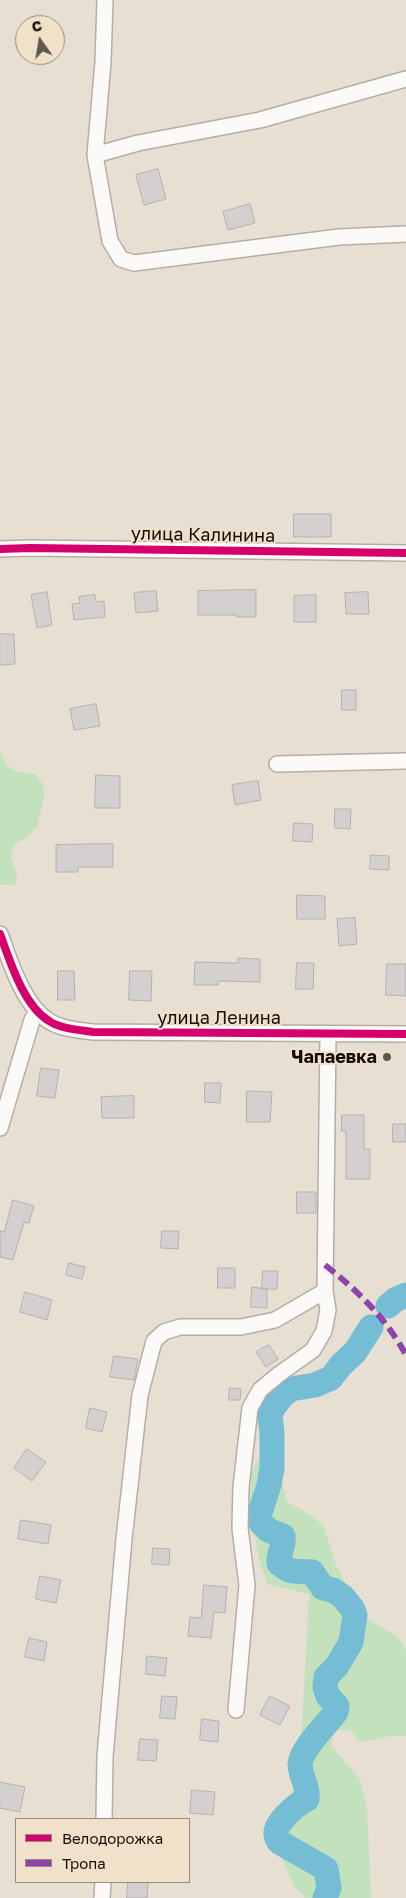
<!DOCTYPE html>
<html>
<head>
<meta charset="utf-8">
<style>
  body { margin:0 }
  #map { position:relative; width:406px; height:1898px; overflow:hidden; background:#e8dfd3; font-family:"Golos Text",sans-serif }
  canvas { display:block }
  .legend { position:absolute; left:15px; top:1818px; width:175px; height:65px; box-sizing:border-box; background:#f1e0ca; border:1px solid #998c7c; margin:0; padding:6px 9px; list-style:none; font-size:15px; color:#140e07 }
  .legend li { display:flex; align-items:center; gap:10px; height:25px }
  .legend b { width:25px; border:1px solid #998c7c }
  .north { position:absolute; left:15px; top:15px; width:50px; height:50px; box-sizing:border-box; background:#f1e0ca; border:1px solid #998c7c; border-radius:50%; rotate:347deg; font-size:14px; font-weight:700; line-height:20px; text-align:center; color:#140e07 }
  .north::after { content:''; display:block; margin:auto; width:18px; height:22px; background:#5e574e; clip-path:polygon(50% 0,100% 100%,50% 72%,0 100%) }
</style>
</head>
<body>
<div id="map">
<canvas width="406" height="1898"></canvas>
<ul class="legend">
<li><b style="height:6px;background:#d6006c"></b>Велодорожка</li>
<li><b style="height:6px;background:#8e44ad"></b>Тропа</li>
</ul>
<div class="north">С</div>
</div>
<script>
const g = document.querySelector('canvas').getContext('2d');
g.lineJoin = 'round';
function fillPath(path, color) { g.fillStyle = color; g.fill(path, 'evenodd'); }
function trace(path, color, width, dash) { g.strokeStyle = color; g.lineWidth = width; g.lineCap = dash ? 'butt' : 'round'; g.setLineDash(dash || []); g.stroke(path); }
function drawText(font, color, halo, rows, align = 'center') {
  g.font = font + ' "Golos Text",sans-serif'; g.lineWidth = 4; g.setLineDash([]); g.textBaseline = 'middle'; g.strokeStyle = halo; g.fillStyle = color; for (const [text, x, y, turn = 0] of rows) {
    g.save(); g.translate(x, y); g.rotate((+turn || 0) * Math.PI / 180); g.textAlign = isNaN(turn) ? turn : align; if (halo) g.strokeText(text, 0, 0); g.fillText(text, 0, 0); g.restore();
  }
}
fillPath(new Path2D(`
  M0,748c4,23 16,24 36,26l7,11 1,13 -7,28 -9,10 -13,8 -4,13 6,18 -2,10h-13l-2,-1z
  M258,1460l14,2 8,11 7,29 27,15 10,10 13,41 15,26 4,14 12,11 25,15 10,10 3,6v86h-15l-31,6 -10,-12h-15l-4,16 29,33 7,29 4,90h-66l-11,-12 -23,-49 3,-14 17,-25 10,-54 8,-150 -42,-10 -9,-29 -8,-52 1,-30z`), '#c3e1bc');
trace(new Path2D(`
  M388,1306l7,-6 11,-5
  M325,1898l4,-10 -3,-19 -47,-27c-1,-2 -3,-5 -3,-7 -2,-12 21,-31 31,-36 2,-13 -7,-22 -7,-35 1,-15 27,-40 36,-52l1,-6 -9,-10 -3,-9 1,-10 11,-11 14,-24 4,-27 -3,-7 -9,-11 -10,-7 -10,-2 -11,-16c-15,-2 -20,3 -33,-9 -1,-10 6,-17 4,-27l-15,-6 -7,-7 -2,-7 10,-31 3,-17v-35l-2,-18 3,-7 10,-13 8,-6 24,-4 16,-7 10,-13 14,-13 16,-25`), '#74bdd5', 25);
const building = new Path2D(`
  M158,169l8,30 -22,6 -8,-30z
  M250,204l5,19 -27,7 -5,-18z
  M294,514h37v23h-37z
  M256,590v27h-19v-2h-39v-24z
  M156,591l2,20 -22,2 -2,-20z
  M47,592l5,33 -15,3 -6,-33z
  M368,592l1,22h-23l-1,-21z
  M95,595l1,7 8,-1 1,16 -31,3 -2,-16 8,-1 -1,-6z
  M316,595v27h-22v-26z
  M0,634h14l1,30 -15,1z
  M342,690h14v20h-14z
  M96,704l4,22 -26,4 -4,-21z
  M96,775l24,1v32h-25z
  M258,781l3,19 -26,5 -3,-20z
  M335,809h16l-1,20 -15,-1z
  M294,823l19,1 -1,18 -19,-1z
  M113,844v23h-35v5h-22v-27z
  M371,855l18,1v14l-19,-1z
  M297,895l28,1v23h-28z
  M355,918l2,26 -18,2 -2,-27z
  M238,958l22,1v23l-42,-1v4h-24l1,-23 43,1z
  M297,963h17l-1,26h-17z
  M387,964h19v32l-20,-1z
  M58,971h16l1,29h-17z
  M130,971h22l-1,30 -22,-1z
  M41,1068l18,2 -4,28 -18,-2z
  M205,1083h16l-1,20 -15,-1z
  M247,1091l25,1 -2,30h-23z
  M134,1096v22h-32l-1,-21z
  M342,1115h22v34h6v30h-24v-48h-4z
  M393,1124h13v18h-13z
  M297,1192h19v21h-19z
  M13,1200l21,6 -5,17 -5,-1 -11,38 -13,-3v-26l4,1z
  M162,1231h17l-1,18 -17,-1z
  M69,1263l16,4 -3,12 -16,-4z
  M218,1268h17v20h-17z
  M263,1271h15l-1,18h-15z
  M252,1287l15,2v19l-16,-1z
  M25,1292l27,8 -5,20 -27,-8z
  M269,1345l9,14 -12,8 -10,-15z
  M114,1356l24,3 -4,21 -24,-3z
  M230,1388l11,1 -1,11h-11z
  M90,1408l17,4 -5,20 -16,-4z
  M27,1449l19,13 -14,19 -18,-13z
  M21,1520l30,5 -3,19 -30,-5z
  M153,1548l17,1 -1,16 -17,-1z
  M40,1576l21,4 -5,23 -20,-4z
  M204,1585l23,2 -2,26 -11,-1 -3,26 -23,-2 2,-19 11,1z
  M29,1638l18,4 -3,19 -19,-4z
  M147,1656l20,2 -2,18 -19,-2z
  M162,1696l15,1 -2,22 -15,-1z
  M270,1696l20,10 -10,19 -20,-10z
  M202,1719l17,2 -1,21 -18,-2z
  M140,1739l18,1 -2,21 -18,-1z
  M0,1782l25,5 -5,25 -20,-4z
  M192,1790l23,2 -2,23 -23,-2z
  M128,1882h20l-1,16h-20z`);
fillPath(building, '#d4d0cf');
trace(building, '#b4b1b0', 1);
const minor = new Path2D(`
  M105,0l-2,62 -8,93 15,86 11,18 13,4 205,-26 67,-3
  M95,155l43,-12 122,-23 146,-41
  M0,549l30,-1 376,5
  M277,764l129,-3
  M0,934c10,27 23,71 49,87 12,8 30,9 44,11l313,2
  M0,1128l32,-108 5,-9
  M236,1710l11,-125 -7,-57 1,-41 9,-79 10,-18 18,-15 35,-25 11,-19 4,-21 -3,-19 3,-257
  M104,1819l1,-63 19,-217 16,-144 14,-54 10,-9 16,-5h61l34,-7 50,-29
  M102,1898l1,-16`);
trace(minor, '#b4aea4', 18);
trace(minor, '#fcfaf8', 15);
trace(new Path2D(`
  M325,1265c34,27 60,52 81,90`), '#8e44ad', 6, [12, 6]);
trace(new Path2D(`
  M0,549l30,-1 376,5
  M0,934c10,27 23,71 49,87 12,8 30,9 44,11l313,2`), '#d6006c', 8);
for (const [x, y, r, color] of [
  [387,1057,5,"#5e574e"]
]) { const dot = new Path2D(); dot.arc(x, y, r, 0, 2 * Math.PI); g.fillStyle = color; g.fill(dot); trace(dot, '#f1e0ca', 2); }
drawText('18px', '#140e07', '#f1e0ca', [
  ["улица Калинина",203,535,1],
  ["улица Ленина",219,1018]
]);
drawText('bold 18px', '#140e07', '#f1e0ca', [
  ["Чапаевка",377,1057]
], 'right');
</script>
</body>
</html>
